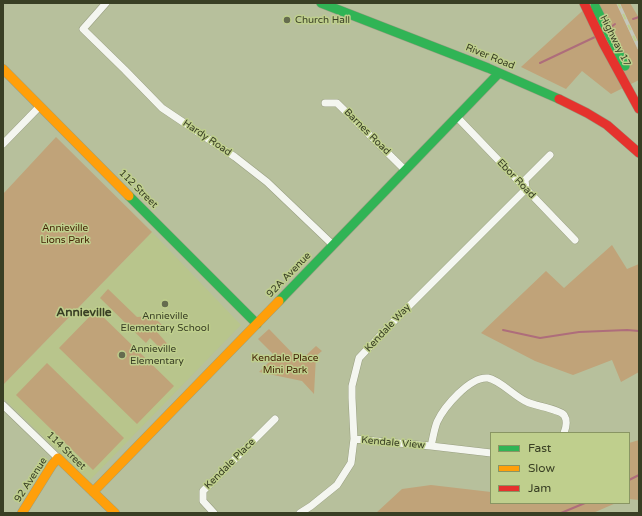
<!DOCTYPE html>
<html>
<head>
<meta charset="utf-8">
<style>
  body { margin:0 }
  #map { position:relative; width:642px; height:516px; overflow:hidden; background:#b7c09c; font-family:"Varela Round",sans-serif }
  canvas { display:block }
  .frame { position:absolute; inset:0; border:4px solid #393f24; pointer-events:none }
  .legend { position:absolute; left:490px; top:432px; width:140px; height:72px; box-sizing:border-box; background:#bfcf8d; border:1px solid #899563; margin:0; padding:5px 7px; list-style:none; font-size:12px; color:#393f24 }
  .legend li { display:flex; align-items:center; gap:8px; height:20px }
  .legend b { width:20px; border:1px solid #899563 }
</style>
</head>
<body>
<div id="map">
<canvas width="642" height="516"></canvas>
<div class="frame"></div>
<ul class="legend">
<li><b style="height:5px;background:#30b455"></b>Fast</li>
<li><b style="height:5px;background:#ff9f0a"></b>Slow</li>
<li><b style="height:5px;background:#e5322d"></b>Jam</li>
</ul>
</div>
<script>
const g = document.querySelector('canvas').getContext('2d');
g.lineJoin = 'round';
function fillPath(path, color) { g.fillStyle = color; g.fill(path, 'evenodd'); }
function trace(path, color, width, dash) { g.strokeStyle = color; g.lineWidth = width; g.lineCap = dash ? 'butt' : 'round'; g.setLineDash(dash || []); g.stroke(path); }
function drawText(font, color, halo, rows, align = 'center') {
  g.font = font + ' "Varela Round",sans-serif'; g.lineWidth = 3; g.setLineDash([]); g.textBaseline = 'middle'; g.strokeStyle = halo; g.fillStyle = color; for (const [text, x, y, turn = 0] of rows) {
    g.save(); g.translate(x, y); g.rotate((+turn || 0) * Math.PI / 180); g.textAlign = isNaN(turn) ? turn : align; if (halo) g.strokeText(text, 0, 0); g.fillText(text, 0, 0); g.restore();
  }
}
fillPath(new Path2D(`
  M152,232l89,93 -152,156 -86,-83v-13z`), '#b8c58c');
fillPath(new Path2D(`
  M591,3h39l9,15v62l-28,14 -29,-23 -16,18 -45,-22z
  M56,137l96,95 -149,153v-191z
  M612,245l15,24 12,-5v108l-18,10 -9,-22 -39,15 -38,-14 -54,-28 65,-62 18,17z
  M108,289l29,28 16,-1 10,10 -6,6 14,16 -6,5 -15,-15 -4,5 -46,-45z
  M96,310l78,76 -37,38 -78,-76z
  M269,329l31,32 16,-15 6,5 -6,5 -2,38 -12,-13 -43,-9 16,-16 -17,-17z
  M47,363l77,75 -31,32 -77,-75z
  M639,440v60l-10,-1v-56z
  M431,485l60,7v11h125l-23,10h-217l26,-24z`), '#c0a379');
trace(new Path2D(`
  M633,19l6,-2
  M611,27l4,-3
  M540,63l55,-26
  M503,330l37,8 39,-6 48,-2 12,1
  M629,480l10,-5
  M561,513l24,-10`), '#ae6d7b', 2);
const street = new Path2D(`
  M106,3l-23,26 42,41 37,38 73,49 32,25 66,63
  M325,103h12l68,67
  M457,117l118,123
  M3,144l37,-38
  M3,405l55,53
  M354,439l77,7 60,7
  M431,446c2,-8 3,-16 6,-24 7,-15 33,-46 51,-44 12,2 27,19 39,24 8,4 32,7 37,13 4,6 2,13 0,18
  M214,513l-11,-12v-10l72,-72
  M300,513l11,-7 26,-21 14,-22 3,-24 -2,-41v-12l7,-28 36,-38 131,-131 -1,-9 25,-25`);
const fast = new Path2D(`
  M321,3l167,65 71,31
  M595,6l30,60
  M129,196l128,128
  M279,301l220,-228`);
const slow = new Path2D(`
  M3,69l126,127
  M93,492l186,-191
  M22,513l30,-48 6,-7 57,55`);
const jam = new Path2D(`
  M584,3l19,40 36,66
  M559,99l28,14 20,12 32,28`);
trace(street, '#989e81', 8);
trace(fast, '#989e81', 10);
trace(slow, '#989e81', 10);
trace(jam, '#989e81', 10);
trace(street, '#f4f6f0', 7);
trace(fast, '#30b455', 9);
trace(slow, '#ff9f0a', 9);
trace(jam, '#e5322d', 9);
const rail = new Path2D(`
  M618,3l21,45`);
trace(rail, '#c5c8bc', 3.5);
trace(rail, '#bfcf8d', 2, [6]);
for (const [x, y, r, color] of [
  [287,20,4,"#656c4e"],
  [165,304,4,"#656c4e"],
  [122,355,4,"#656c4e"]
]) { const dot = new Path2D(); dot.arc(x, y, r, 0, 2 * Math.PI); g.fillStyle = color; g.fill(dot); trace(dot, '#bfcf8d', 1.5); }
drawText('10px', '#393f24', '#bfcf8d', [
  ["Church Hall",295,20],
  ["Annieville",165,316,"center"],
  ["Elementary School",165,328,"center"],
  ["Annieville",130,349],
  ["Elementary",130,361]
], 'left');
drawText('10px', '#393f24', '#bfcf8d', [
  ["Highway 17",615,41,63],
  ["River Road",490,57,22],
  ["Barnes Road",367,132,45],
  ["Hardy Road",207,138,34],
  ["Ebor Road",516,179,46],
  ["112 Street",138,189,45],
  ["92A Avenue",289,275,-46],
  ["Kendale Way",388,328,-47],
  ["Kendale View",393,443,5],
  ["114 Street",66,451,44],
  ["Kendale Place",230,464,-45],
  ["92 Avenue",31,480,-57]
]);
drawText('10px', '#452405', '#bfcf8d', [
  ["Annieville",65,228],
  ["Lions Park",65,240],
  ["Kendale Place",285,358],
  ["Mini Park",285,370]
]);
drawText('bold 12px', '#393f24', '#bfcf8d', [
  ["Annieville",84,313]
]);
</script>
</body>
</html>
